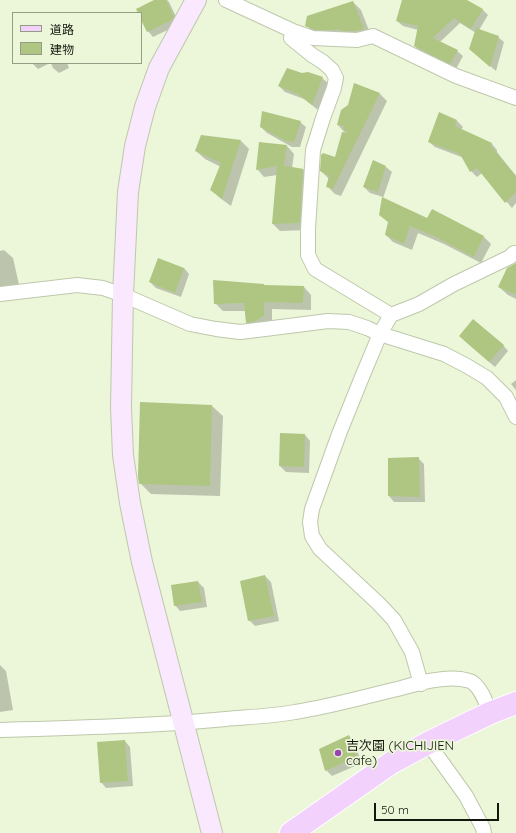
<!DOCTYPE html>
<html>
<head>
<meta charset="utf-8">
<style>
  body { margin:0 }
  #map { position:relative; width:516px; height:833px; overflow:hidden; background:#ecf6d9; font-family:Quicksand,"Noto Sans JP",sans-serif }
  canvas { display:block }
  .legend { position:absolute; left:12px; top:12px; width:130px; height:52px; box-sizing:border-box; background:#ecf6d9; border:1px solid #969d87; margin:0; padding:5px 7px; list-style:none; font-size:12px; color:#14170d }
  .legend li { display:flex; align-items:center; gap:8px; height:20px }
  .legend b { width:20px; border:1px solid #969d87 }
  .scale { position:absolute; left:374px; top:803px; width:125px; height:18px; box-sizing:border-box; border:2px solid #14170d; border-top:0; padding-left:5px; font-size:12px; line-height:14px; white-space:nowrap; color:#14170d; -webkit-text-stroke:3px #ecf6d9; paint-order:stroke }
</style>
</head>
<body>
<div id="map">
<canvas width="516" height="833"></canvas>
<ul class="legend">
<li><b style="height:5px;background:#f3d1fd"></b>道路</li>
<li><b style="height:11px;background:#afc582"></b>建物</li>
</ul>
<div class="scale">50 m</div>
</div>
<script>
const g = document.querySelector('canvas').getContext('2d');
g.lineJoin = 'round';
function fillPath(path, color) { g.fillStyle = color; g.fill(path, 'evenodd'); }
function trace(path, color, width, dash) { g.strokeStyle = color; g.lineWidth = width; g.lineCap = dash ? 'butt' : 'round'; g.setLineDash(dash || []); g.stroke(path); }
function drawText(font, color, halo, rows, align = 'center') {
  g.font = font + ' Quicksand,"Noto Sans JP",sans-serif'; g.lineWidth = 3.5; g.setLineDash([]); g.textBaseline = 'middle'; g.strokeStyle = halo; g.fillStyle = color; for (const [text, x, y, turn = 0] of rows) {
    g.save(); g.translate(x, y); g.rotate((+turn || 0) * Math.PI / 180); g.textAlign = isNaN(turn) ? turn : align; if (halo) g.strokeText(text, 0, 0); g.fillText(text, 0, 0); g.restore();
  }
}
fillPath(new Path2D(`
  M157,0h10l2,2 10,21 -1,2 -25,12 -5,-6 -7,-13v-5h-2z
  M403,0h62l18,10 5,5 -9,15 19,7 6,5 -8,29 -26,-22 6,-16 -16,-10 -20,19 17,9 6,5 -7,13 -36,-17 -5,-6 3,-16 -15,-4 -6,-5z
  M353,2l8,8 11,28 -57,-4 -8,-8z
  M32,63h18l-12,6z
  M51,63h16l2,5 -10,5 -6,-5z
  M302,74l20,4 6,5 -10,27 -14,-11 -19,-7 -6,-6z
  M355,84l25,10 7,7 -46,95 -6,-2 -8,-8 2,-7 -8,-8 15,-13 10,-24 -8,-9 11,-20z
  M439,114l18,7 6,6 -2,3 31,14 5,6v2l19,24v27l-4,5 -30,-35 -5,4 -6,-6 -7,-13 -29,-11 -6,-5z
  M300,122l6,5 -6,20h-8l-25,-14 -6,-6z
  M241,141l8,8 -18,57 -11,-8 -8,-8 9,-23 -16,-8 -9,-8z
  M287,146l7,8 -2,14 11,1 8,8 -4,53 -27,1 -7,-7 4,-49 -13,2 -7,-8z
  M373,162l13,5 6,5 -9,26 45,21 4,-8 52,26 7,7 -10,19 -37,-19 -26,-11 -6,17 -19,-8 -7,-7 3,-12 -9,-9 3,-17 -13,-4 -6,-6z
  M4,250l9,8 7,31 -20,4v-42z
  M516,264v35l-8,-4 -9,-8z
  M184,268l5,6 -8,23 -25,-9 -6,-6z
  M264,285l1,1 39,1 7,8v15l-39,-1v15l-17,6 -8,-8 -1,-11h-23l-8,-8z
  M466,342l37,3 5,6 -13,16z
  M516,380v10l-5,-6z
  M212,406l11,10 -3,80 -69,-2 -11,-11z
  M281,434l24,1 5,6 -1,32 -23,-1 -6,-6z
  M418,458l6,6 1,38h-31l-5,-6v-37z
  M265,576l6,6 8,39 -24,5 -6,-6z
  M198,582l6,6 3,19 -27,4 -5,-6z
  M0,665l6,6 7,39 -13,2z
  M349,736l5,6 8,21 -30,13 -6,-6z
  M125,741l5,6 3,39 -27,2 -5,-6z`), '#0003');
fillPath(new Path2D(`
  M154,0h12l8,17 -2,3 -25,12 -6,-12v-7h-3l-2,-4z
  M402,0h65l16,9 -12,20 -17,-11 -21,20 25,12 -8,14 -36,-18 4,-20 -22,-5z
  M353,1l11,28 -8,2h-14l-3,-2 -4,1h-20l-10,-4 2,-10z
  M476,28l23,8 -9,31 -21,-18z
  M287,68l15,5 6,-1 15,5 -11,28 -14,-11 -20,-8z
  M354,83l26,10 -47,96 -7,-2 3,-11 -9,-5 1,-16 2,-2 12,4 7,-25 7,1 -6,-4 1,-3 -7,-1 4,-15 7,-5z
  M262,111l39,10 -7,21 -8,-1 -26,-14z
  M439,112l18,8 -2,6 37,17 -1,3 25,30v16l-11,11 -28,-35 -7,4 -10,-18 -32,-12z
  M201,135l40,5 -19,59 -12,-9 11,-27 -26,-12z
  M259,142l28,3 -3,20h-3l22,4 -3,54 -28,1 5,-58 -21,4z
  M373,160l13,6 -8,26 -15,-5z
  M382,197l45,21 5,-9 52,27 -10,21 -38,-20 -26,-11 -6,18 -19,-9 3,-13 -9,-7z
  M158,258l26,10 -9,25 -26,-11z
  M516,263v32l-18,-8 9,-19z
  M213,280l51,4v1l40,1 -1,17 -39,-1v14l-11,6 -7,1 -2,-20 -30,1z
  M473,319l31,26 -15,17 -30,-26z
  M140,402l72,3 -2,81 -71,-2 -1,-7z
  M280,433l25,1 -1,33 -25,-1z
  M419,457l1,40 -32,-1v-38z
  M265,575l9,41 -26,5 -8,-40z
  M198,581l4,21 -28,4 -3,-21z
  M349,735l8,22 -32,14 -6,-22z
  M125,740l3,41 -28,2 -3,-41z`), '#afc582');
const street = new Path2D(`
  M226,0l67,31 -2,7 21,17 11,7 9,8 4,8 -2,10 -11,30 -10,32 -5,79v26l7,14 76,46
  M293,31l20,7 44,2 16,-4 83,40 60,22
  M0,294l77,-9 26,3 20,7 67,29 26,5 24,3 25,-3 63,-8 21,1 18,6 13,6 64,20 23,12 20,12 19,19 10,20
  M421,684l-9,-32 -18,-32 -16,-17 -58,-54 -8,-13 -2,-14 2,-13 27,-75 23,-57 18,-43 11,-19 28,-11 35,-20 56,-27 4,-4h2
  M0,730c75,-2 151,-4 226,-11 23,-2 47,-3 69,-7 33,-5 65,-14 98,-22 20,-5 47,-14 68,-11 3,1 8,1 11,3 10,7 14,21 18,31
  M428,743l38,53 17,32 1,5`);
const secondary = new Path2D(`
  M196,0l-37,68 -14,39 -10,39 -7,46 -5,103 -2,112 2,48 7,48 12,59 70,271`);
const primary = new Path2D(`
  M291,833l100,-70 37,-20 62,-30 26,-10`);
trace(street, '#bec8ac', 16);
trace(secondary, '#bec8ac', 22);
trace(primary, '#fff', 24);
trace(street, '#fff', 14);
trace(secondary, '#f9e8fe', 20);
trace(primary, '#f3d1fd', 22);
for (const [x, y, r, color] of [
  [338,753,4,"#9943b0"]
]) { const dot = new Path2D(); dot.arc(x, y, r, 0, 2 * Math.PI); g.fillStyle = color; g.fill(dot); trace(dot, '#ecf6d9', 1.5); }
drawText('13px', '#14170d', '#ecf6d9', [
  ["吉次園 (KICHIJIEN",346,746],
  ["cafe)",346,761]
], 'left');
</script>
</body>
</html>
